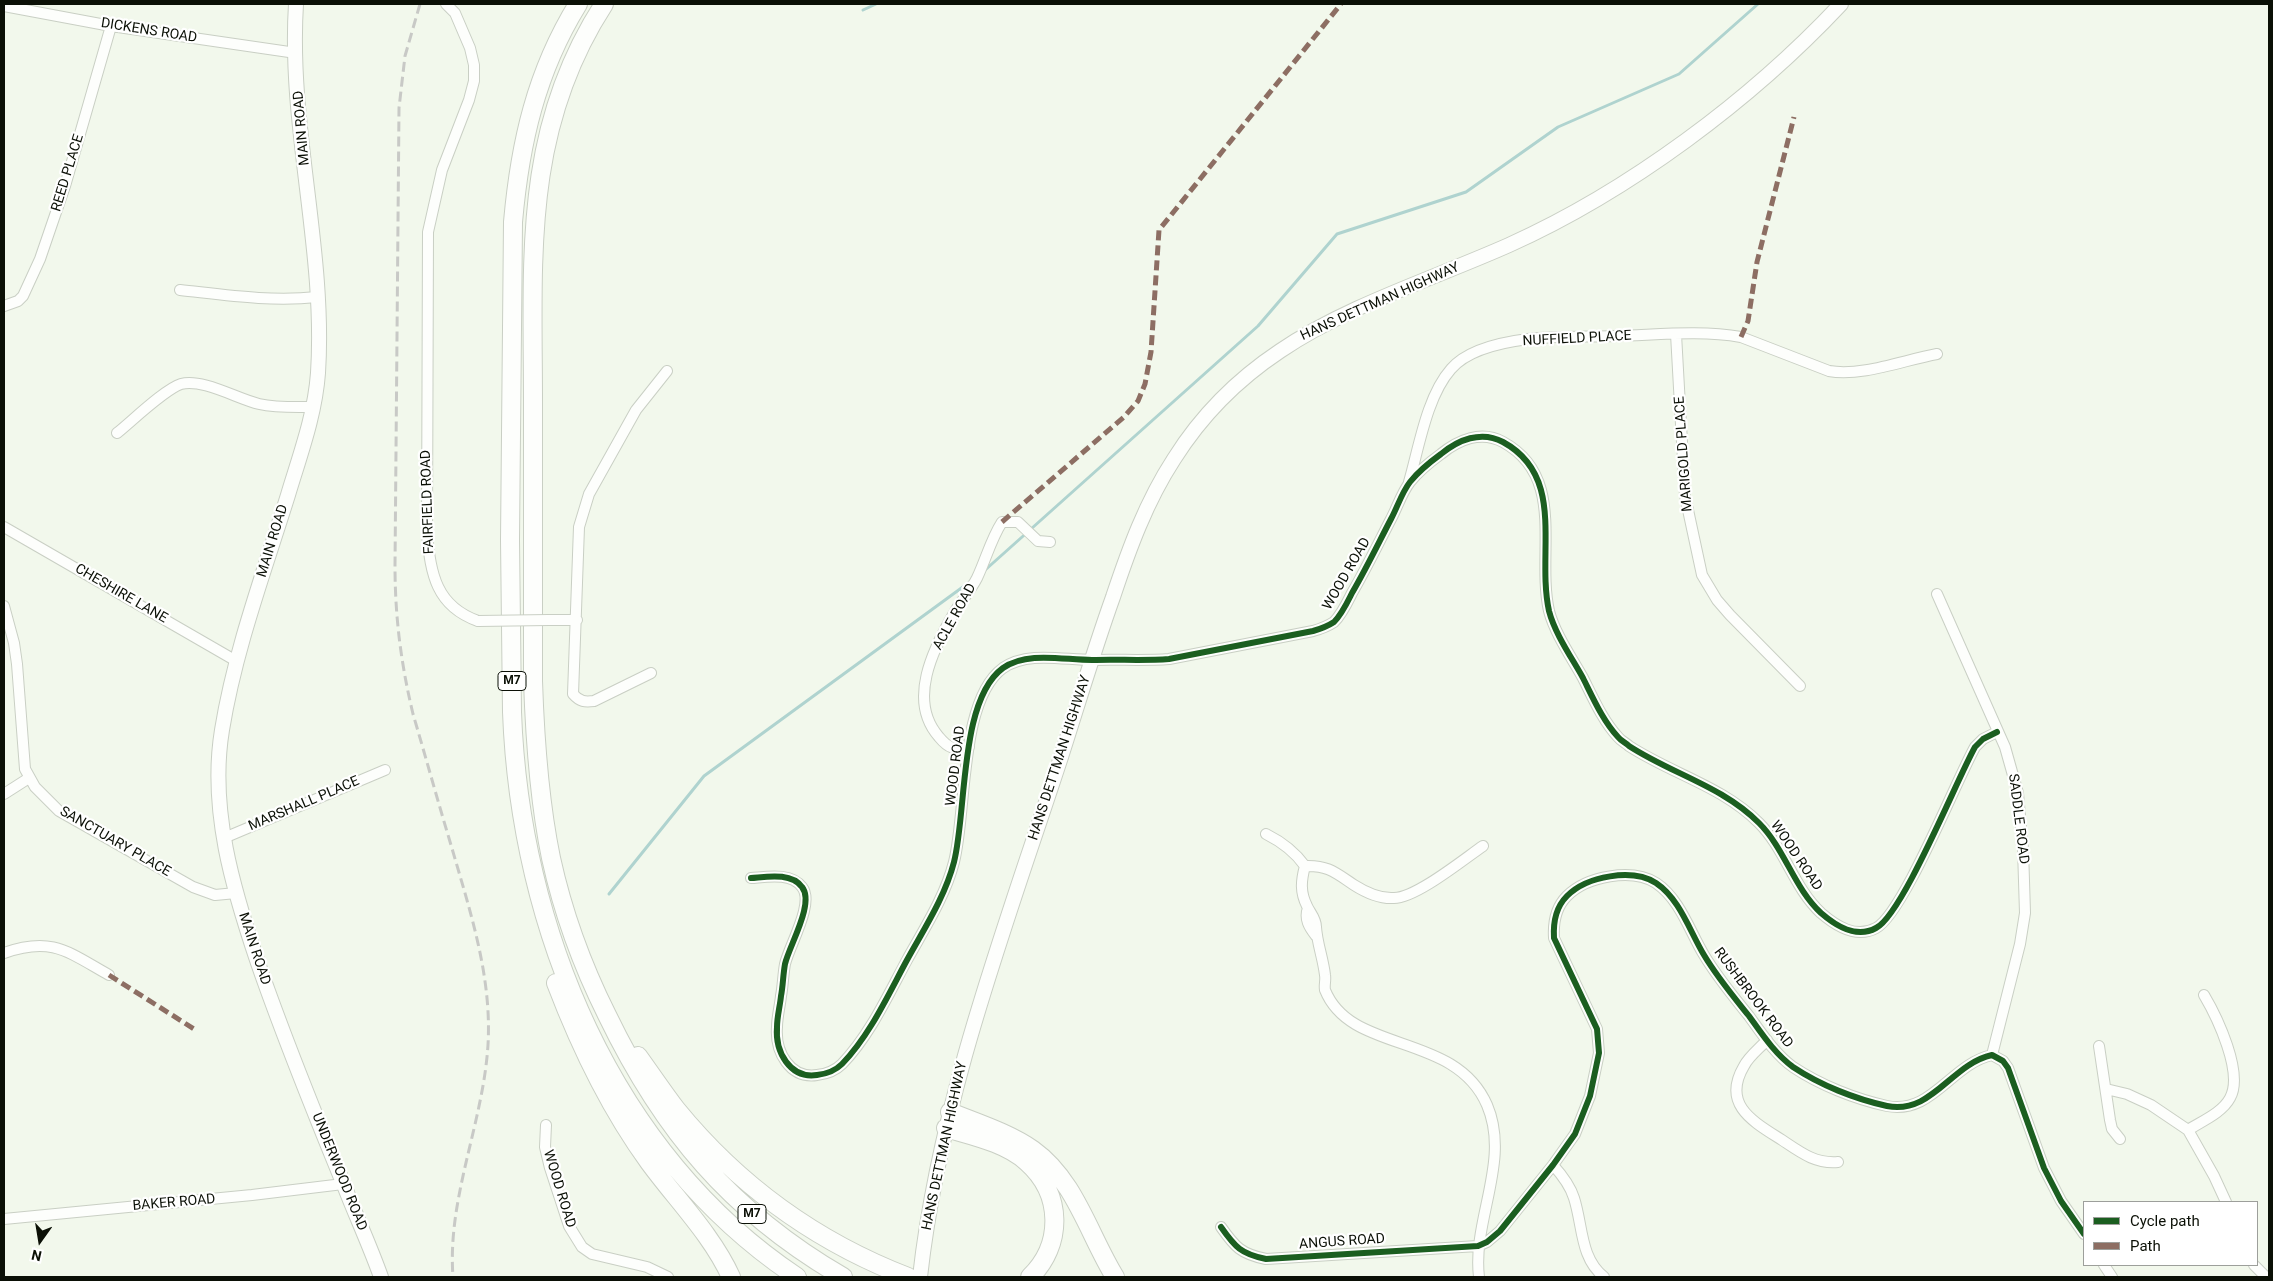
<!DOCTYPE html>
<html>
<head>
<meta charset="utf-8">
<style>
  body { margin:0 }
  #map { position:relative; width:2273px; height:1281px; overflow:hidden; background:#f2f8ec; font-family:Roboto,sans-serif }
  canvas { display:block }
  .frame { position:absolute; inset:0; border:5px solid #0b1006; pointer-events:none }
  .legend { position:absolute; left:2083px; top:1201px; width:175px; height:65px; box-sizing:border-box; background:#fff; border:1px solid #9d9f9b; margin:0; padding:6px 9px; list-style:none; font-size:15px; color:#0b1006 }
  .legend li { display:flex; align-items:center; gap:10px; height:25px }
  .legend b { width:25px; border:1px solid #9d9f9b }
  .north { position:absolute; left:15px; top:1216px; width:50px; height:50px; -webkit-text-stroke:4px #fff; paint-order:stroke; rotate:193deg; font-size:14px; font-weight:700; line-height:20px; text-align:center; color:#0b1006 }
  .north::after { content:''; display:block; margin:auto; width:18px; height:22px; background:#0b1006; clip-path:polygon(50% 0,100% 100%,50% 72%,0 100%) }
</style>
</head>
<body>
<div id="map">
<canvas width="2273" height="1281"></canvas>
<div class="frame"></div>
<ul class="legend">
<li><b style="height:6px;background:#1b5e20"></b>Cycle path</li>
<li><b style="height:6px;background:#8d6e63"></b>Path</li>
</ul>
<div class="north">N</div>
</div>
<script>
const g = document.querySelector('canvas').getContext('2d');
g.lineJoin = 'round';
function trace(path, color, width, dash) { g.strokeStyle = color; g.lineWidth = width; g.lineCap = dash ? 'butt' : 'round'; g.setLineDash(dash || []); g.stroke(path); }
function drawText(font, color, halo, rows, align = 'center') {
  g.font = font + ' Roboto,sans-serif'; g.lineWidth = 4.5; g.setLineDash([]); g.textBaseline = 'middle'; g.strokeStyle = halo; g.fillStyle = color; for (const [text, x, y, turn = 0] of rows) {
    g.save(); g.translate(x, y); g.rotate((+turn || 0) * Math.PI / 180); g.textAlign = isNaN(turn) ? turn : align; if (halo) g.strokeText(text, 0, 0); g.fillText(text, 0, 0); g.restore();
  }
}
trace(new Path2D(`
  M863,10l13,-6
  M984,571l274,-245 79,-92 129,-42 92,-65 121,-53 79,-70
  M609,894l95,-118 267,-195`), '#afd3cf', 3);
const street = new Path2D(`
  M446,4l9,9 15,35 4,17v16l-5,19 -27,70 -14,62 -1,303c4,39 9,71 51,86
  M4,6l107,20 185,27
  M180,290c46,5 91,12 137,7
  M4,306l14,-5 5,-5 17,-37 25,-73 46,-160
  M1676,334l9,162 17,79 15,25 13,15 70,71
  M117,433c15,-12 48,-44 64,-49 21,-6 57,15 78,20 18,4 36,3 54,3
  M1409,482c10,-35 18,-86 42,-113 17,-20 53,-27 77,-30 29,-3 59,-2 87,-3 42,-1 85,-6 126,1l88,34c32,6 75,-11 108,-17
  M4,527l234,135
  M1937,594l68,153 13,46 5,56 2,64 -5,31 -28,111
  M4,606l10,37 3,21 8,105 10,18 24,24 134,76 22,8 21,-2
  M549,620h28
  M651,673l-57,28c-9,1 -14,1 -21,-7l6,-167 10,-33 47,-84 31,-39
  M969,747c-14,4 -21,1 -30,-10 -32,-36 -6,-88 15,-124 7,-12 17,-23 23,-35 9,-19 14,-39 25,-56h16l20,19 12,1
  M4,794l25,-16
  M1266,834c16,8 29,18 39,32
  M224,838l161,-68
  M1305,866c-4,15 -5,26 2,40 3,7 9,12 9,21 1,16 7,31 9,48 1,5 -1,10 0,15 26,65 130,41 162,115 24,56 -15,115 -8,172
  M1305,866c23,-1 31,7 49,19 11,7 26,14 40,13 22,0 70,-39 89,-52
  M751,878c15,-1 40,-6 51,9 13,16 -13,59 -17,77 -2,11 -2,22 -4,32 -1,10 -4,21 -4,31 -2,25 13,52 40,48 9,-1 19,-5 25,-11 28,-29 46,-69 65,-104 17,-31 38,-63 47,-98 13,-51 5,-162 49,-194 25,-17 60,-8 89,-8 25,-1 51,1 77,-1l144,-28c7,-2 15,-5 21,-9 8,-8 13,-19 18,-29 14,-24 26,-49 39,-74 6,-11 11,-27 19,-37 8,-10 20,-20 31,-28 17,-14 40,-24 62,-12 64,35 33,110 46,169 6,23 23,47 34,67 10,20 20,43 35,59 3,4 8,6 11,9 43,28 93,40 130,77 26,26 35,65 62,90 15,13 35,26 55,15 27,-14 80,-147 99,-181l8,-8 14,-7
  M1308,908c-4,11 1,19 8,28
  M4,953c48,-17 64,-1 105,22
  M1767,1040c-7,8 -18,16 -23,26 -23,39 10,56 38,74 18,12 33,24 56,22
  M2099,1046l11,74 2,9 8,10
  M2106,1089l21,5 24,11 37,25 26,46 12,26
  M546,1125l-1,22 5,21 19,58 13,21 10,7 55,13 21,10
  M2188,1130c14,-9 34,-17 42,-32 14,-25 -13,-81 -26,-103
  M1553,1165c9,10 17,20 21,33 9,28 6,60 30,79
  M4,1219l248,-24 91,-11
  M1221,1227c14,20 20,27 45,32l212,-13 9,-4 13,-11 53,-66 22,-31 15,-38 9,-43 -2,-24 -43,-91c-1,-16 2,-31 13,-42 20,-20 65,-28 89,-13 24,16 34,49 48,72 13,22 29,41 45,61 13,18 26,38 44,51 27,18 62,32 94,39 45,9 64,-42 105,-51l11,6 5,7 36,100 17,33 23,33
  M2104,1265l8,12
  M2254,1265l12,12`);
const secondary = new Path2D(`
  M296,4c-8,123 30,246 22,369 -3,42 -18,82 -30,122 -24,77 -53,155 -66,235 -13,79 11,159 36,233 26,75 56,149 86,222 12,31 26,61 37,92
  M920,1277c20,-179 85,-349 141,-520 17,-53 33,-107 52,-160 16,-48 33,-95 61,-138 27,-43 64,-80 106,-108 66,-45 155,-73 229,-106 120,-54 242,-145 332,-241`);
const highway = new Path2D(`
  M578,4c-42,68 -58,139 -65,218l-3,318 2,172c8,216 100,442 285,565
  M604,4c-82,126 -71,255 -71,398 0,93 0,186 0,279 2,60 6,119 18,177 12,55 31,107 56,157 56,116 124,197 236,262
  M556,983c24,63 53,124 93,179 27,37 63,73 82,115
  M638,1056c13,18 25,36 38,53 62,76 141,133 232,168
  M950,1112c27,11 59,21 83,38 42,30 56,85 82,127
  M946,1128c27,8 60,15 81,34 36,32 36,83 3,115`);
trace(street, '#c9cfc4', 12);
trace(secondary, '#c9cfc4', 16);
trace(highway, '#c9cfc4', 20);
trace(street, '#fdfefc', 10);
trace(secondary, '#fdfefc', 14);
trace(highway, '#fdfefc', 18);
trace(new Path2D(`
  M420,4l-15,52 -6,52 -4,458c0,51 6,98 18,148 13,44 25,88 38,131 19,66 41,131 37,200 -5,79 -41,153 -35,232`), '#c8c9c6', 3, [10, 5]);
const streetBridge = new Path2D(`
  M478,621l71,-1`);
trace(streetBridge, '#c9cfc4', 12, []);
trace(streetBridge, '#fdfefc', 10);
trace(new Path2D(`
  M1741,337l7,-16 9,-59 37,-145
  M1002,522l122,-105 14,-16 7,-17 6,-32 8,-122 182,-226
  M109,975l85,54`), '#8d6e63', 5, [10, 5]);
trace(new Path2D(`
  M751,878c15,-1 40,-6 51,9 13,16 -13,59 -17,77 -2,11 -2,22 -4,32 -1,10 -4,21 -4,31 -2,25 13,52 40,48 9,-1 19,-5 25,-11 28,-29 46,-69 65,-104 17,-31 38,-63 47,-98 13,-51 5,-162 49,-194 25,-17 60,-8 89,-8 25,-1 51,1 77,-1l144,-28c7,-2 15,-5 21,-9 8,-8 13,-19 18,-29 14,-24 26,-49 39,-74 6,-11 11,-27 19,-37 8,-10 20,-20 31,-28 17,-14 40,-24 62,-12 64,35 33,110 46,169 6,23 23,47 34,67 10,20 20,43 35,59 3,4 8,6 11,9 43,28 93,40 130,77 26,26 35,65 62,90 15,13 35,26 55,15 27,-14 80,-147 99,-181l8,-8 14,-7
  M1221,1227c14,20 20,27 45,32l212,-13 9,-4 13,-11 53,-66 22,-31 15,-38 9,-43 -2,-24 -43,-91c-1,-16 2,-31 13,-42 20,-20 65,-28 89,-13 24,16 34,49 48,72 13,22 29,41 45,61 13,18 26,38 44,51 27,18 62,32 94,39 45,9 64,-42 105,-51l11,6 5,7 36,100 17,33 23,33`), '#1b5e20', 6);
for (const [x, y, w] of [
  [512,681,28],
  [752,1214,28]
]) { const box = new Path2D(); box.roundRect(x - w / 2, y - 9.5, w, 19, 4); g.fillStyle = '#fff'; g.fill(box); trace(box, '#0b1006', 1); }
drawText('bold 12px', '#0b1006', null, [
  ["M7",512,681],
  ["M7",752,1214]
]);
drawText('14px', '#0b1006', '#fff', [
  ["DICKENS ROAD",149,31,9],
  ["MAIN ROAD",302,128,-95],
  ["REED PLACE",68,173,-73],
  ["HANS DETTMAN HIGHWAY",1380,302,-24],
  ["NUFFIELD PLACE",1577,339,-3],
  ["MARIGOLD PLACE",1684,454,-94],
  ["FAIRFIELD ROAD",428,502,-92],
  ["MAIN ROAD",273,541,-73],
  ["WOOD ROAD",1347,574,-60],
  ["CHESHIRE LANE",121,594,30],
  ["ACLE ROAD",955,617,-61],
  ["HANS DETTMAN HIGHWAY",1060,758,-72],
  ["WOOD ROAD",956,766,-83],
  ["MARSHALL PLACE",304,804,-23],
  ["SADDLE ROAD",2018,819,83],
  ["SANCTUARY PLACE",115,842,30],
  ["WOOD ROAD",1796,856,56],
  ["MAIN ROAD",254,949,72],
  ["RUSHBROOK ROAD",1753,998,53],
  ["HANS DETTMAN HIGHWAY",945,1146,-78],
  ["UNDERWOOD ROAD",339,1172,68],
  ["WOOD ROAD",559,1189,73],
  ["BAKER ROAD",174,1203,-5],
  ["ANGUS ROAD",1342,1242,-4]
]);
</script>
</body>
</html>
